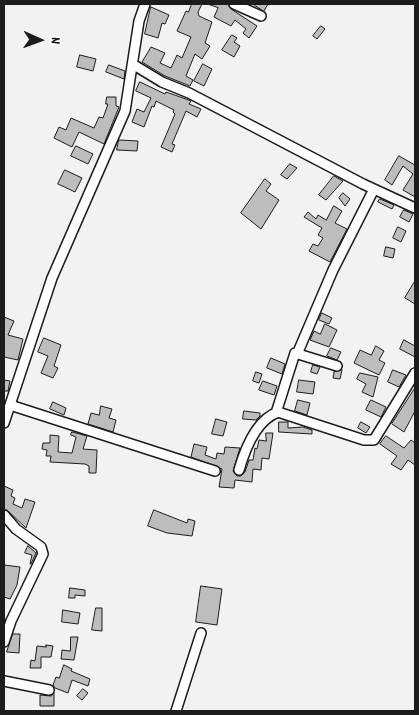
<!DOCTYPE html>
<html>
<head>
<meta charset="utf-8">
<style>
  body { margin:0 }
  #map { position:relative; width:419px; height:715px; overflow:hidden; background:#f2f2f2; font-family:Dekko,sans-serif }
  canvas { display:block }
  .frame { position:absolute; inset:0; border:5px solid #1c1c1c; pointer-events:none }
  .north { position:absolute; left:15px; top:15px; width:50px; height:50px; -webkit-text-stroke:4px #fff; paint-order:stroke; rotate:92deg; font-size:14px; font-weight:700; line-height:20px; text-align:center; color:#1c1c1c }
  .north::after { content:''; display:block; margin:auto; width:18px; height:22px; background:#1c1c1c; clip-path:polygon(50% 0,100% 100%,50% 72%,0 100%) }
</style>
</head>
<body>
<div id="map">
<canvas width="419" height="715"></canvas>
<div class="frame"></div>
<div class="north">N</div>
</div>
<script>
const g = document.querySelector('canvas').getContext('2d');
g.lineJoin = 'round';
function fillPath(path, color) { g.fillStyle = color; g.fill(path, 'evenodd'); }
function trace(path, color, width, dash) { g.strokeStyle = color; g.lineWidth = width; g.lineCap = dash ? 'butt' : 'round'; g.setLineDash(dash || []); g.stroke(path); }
const building = new Path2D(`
  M192,4h10l-4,8 1,4 13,6 -7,21 5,3 -8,13 -7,-5 -9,22 7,4 -3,6 -25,-10 -23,-14 9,-15 14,6 -5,10 11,5 6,-13 5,3 9,-21 -14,-6 9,-20 2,1z
  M208,4h20l3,5 26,17 -8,12 -6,-5 3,-4 -11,-9 -4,6 -17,-9 4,-9z
  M253,4h15l-4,7z
  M151,7l18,8 -4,9 -3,-1 -4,15 -13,-4z
  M321,26l4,3 -8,10 -4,-3z
  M232,35l5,3 -3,4 6,4 -6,11 -12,-7z
  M80,55l16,4 -3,12 -16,-4z
  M203,64l9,5 -8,17 -10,-5z
  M109,65l16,6 -1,8 -18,-7z
  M140,82l25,12 1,-2 20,7 5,2 -2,3 12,5 -4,8 -11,-6 -14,33 3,1 -3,7 -11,-5 14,-33 -2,-2 1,-2 -18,-9 -2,6 -2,-1 -8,21 -12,-5 5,-13 7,3 7,-14 -15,-7z
  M107,97h9v9l3,1 -15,37 -25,-12 -7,15 -18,-9 5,-11 7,3 5,-12 23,10 5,-11 4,1 5,-14h-2z
  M119,140l19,1 -1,10 -20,-1z
  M76,146l17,8 -5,10 -17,-8z
  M399,156l16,9v32l-12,-7 10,-16 -10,-8 -11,19 -7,-5z
  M290,164l7,4 -10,11 -6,-4z
  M65,170l17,8 -7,14 -17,-8z
  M334,176l9,5 -17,19 -7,-5z
  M265,179l6,5 -5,7 13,9 -18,29 -20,-16z
  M343,193l7,6 -5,7 -6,-8z
  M380,199l14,6 -2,4 -14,-7z
  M334,206l8,5 -7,12 12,6 -17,33 -21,-11 4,-7 5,2 5,-8 -5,-3 4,-7 -18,-11 4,-5 8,7 2,-4 8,5z
  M404,210l9,4 -4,8 -9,-5z
  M398,227l8,4 -5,11 -8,-4z
  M386,247l9,2 -2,9 -9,-2z
  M415,281v23l-10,-6z
  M322,313l10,5 -3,6 -10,-4z
  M4,317l10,4 -6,14 15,4 -5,21 -14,-3z
  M325,324l12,6 -8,17 -19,-7 4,-9 6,3z
  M44,338l17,7 -7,21 4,2 -5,10 -12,-5 7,-17 -10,-4z
  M404,340l11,6v11l-15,-8z
  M376,346l8,5 -5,9 6,3 -6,12 -25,-12 6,-13 11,5z
  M331,348l10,4 -4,8 -10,-4z
  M271,358l14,6 -3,10 -15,-6z
  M313,365l7,2 -3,7 -6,-2z
  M342,370l-2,9 -7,-1 1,-6z
  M393,370l13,5 -7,12 -11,-5z
  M256,372l6,2 -3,9 -6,-2z
  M360,373l18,4 -5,20 -11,-5 4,-8 -9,-5z
  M4,380l6,1 -2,10h-4z
  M299,380l16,2 -2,12 -16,-2z
  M263,381l14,5 -3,9 -15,-5z
  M415,388v23l-11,21 -12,-8z
  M298,400l12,3 -3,12 -12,-4z
  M371,400l15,7 -5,10 -15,-7z
  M53,402l13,6 -2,7 -14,-6z
  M101,406l11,3 -3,9 7,2 -3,12 -25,-8 3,-11 8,2z
  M244,411l16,2v3l-4,4 -13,-1z
  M216,419l11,3 -4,14 -11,-2z
  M279,422h9v6l15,-1 9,3v4l-33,-2z
  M361,422l9,5 -4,6 -8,-5z
  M72,432l15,4 -4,13 14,1 -1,23h-7v-7l-4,-2 -35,-2 1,-6h-5l1,-6 -5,-1 1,-6h7v-8l9,1 -1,16 14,1 4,-16 -5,-2z
  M266,433h7l-4,26 -7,-1 -1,12 -8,-1 -1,13 -17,-2 -1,8 -15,-1 3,-18 -31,-12 3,-13 13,3 -2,8 11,4 1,-6 7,1 1,-7 15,1 -7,23 4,5h4l4,-4 4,-12h4l2,-12 2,1 2,-9 7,1z
  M386,436l18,12 7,-8 4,3v22l-7,-5 -7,10 -10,-6 6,-8 -17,-12z
  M4,486l9,4 -2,6 4,2 -2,6 9,4 3,-9 10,3 -9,26 -18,-17 -4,-2z
  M154,510l33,13 1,-4 7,2 -3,15 -25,-3 -19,-7z
  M28,546l8,7 -5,11h-1l2,-9 -7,-2z
  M4,565l16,2 -3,18 -7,14 -6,-2z
  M201,586l21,3 -5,36 -21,-3z
  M70,588l15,2v6l-10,-1v3h-6z
  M96,608h6v23l-10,-1z
  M63,610l17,3 -2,11 -16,-2z
  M13,634h7l-1,19 -12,-1z
  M71,637h7l-4,23 -13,-1 1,-9 8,1z
  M46,645l7,1 -2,11h-10v11h-11l1,-8 4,1 2,-15 9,1z
  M64,665l8,4 -1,2 19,8 -2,7 -16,-6 -4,13 -13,-5 -2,-3 3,-8 3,1z
  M83,689l5,4 -6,7 -5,-4z
  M54,693v13h-14v-11l11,1z`);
fillPath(building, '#bdbdbd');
trace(building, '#1c1c1c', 1);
const minor = new Path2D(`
  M234,4l27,12
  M134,65l28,17 27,11 174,91 52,24
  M298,352l35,-82 41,-81
  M10,405l205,66
  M276,413l19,-60 42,13
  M4,423l48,-145 73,-167 14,-90 6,-17
  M239,470c6,-21 17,-50 39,-58l86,28h10l41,-67
  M4,515l12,14 25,18 2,7 -32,67 -7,21
  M4,681l45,9
  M176,711l25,-78`);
trace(minor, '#1c1c1c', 12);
trace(minor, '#fff', 9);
</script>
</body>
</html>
